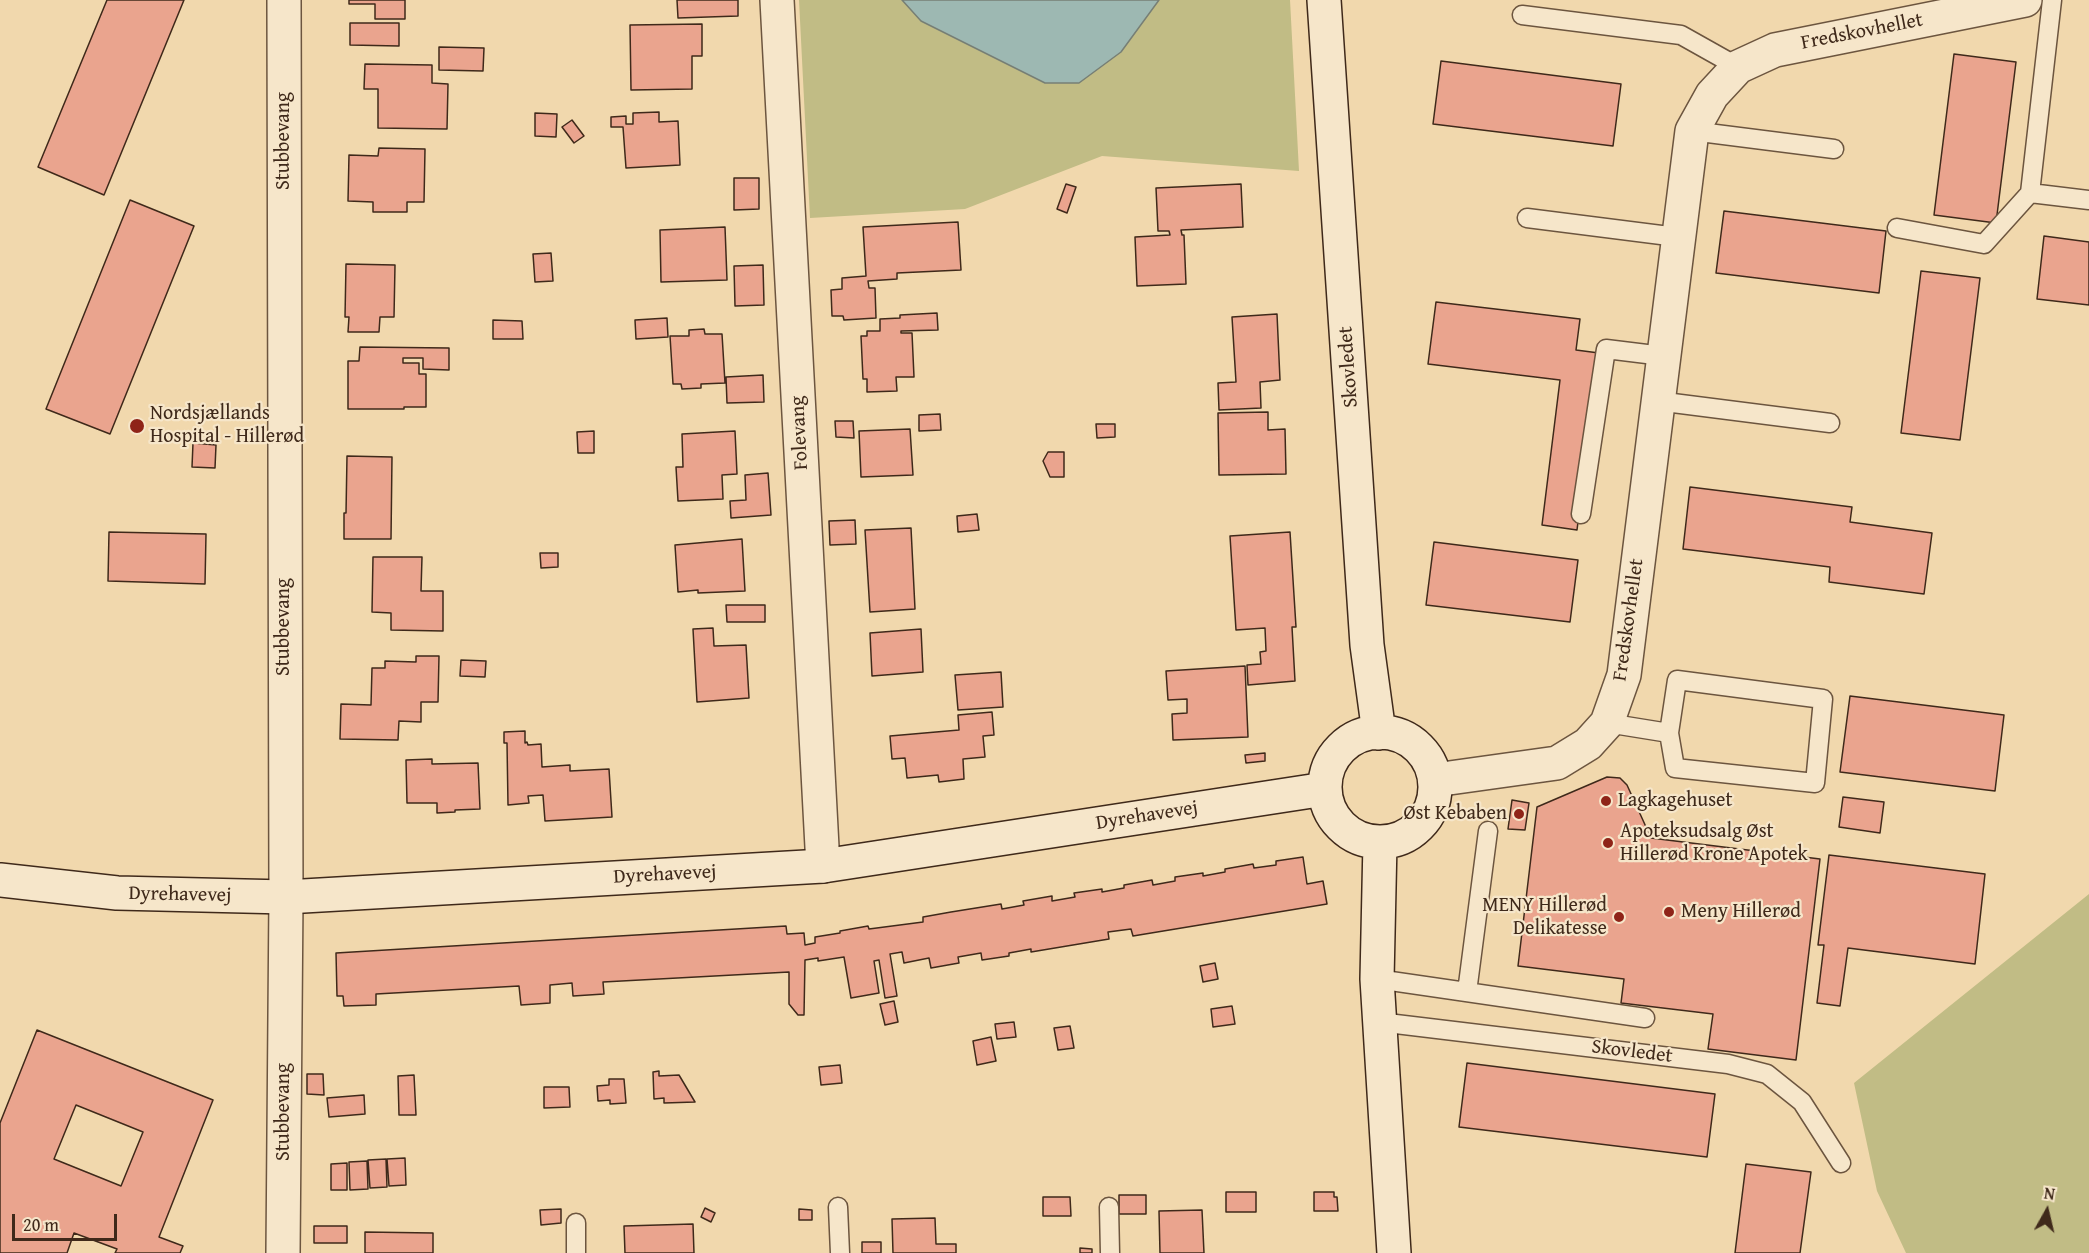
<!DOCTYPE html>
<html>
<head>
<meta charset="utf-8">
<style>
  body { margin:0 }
  #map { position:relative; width:2089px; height:1253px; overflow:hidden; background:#f1d8ad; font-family:"Gentium Book Plus",serif }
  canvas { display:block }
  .north { position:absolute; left:2017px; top:1181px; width:60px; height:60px; -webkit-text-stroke:4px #f6e6ca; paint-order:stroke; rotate:8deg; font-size:16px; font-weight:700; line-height:24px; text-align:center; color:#3f291a }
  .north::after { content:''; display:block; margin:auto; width:21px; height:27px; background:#3f291a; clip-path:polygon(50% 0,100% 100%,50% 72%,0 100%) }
  .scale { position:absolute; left:12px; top:1214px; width:105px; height:27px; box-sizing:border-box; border:3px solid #3f291a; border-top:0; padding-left:8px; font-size:18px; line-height:21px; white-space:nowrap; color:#3f291a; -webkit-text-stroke:4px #f6e6ca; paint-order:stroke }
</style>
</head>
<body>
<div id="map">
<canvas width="2089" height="1253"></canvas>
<div class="north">N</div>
<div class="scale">20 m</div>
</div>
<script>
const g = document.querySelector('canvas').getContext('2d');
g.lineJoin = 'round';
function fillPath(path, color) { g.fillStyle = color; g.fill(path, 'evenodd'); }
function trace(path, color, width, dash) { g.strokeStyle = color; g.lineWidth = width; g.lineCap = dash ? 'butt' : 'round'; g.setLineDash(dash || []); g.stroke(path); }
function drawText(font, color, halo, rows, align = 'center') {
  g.font = font + ' "Gentium Book Plus",serif'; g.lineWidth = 4.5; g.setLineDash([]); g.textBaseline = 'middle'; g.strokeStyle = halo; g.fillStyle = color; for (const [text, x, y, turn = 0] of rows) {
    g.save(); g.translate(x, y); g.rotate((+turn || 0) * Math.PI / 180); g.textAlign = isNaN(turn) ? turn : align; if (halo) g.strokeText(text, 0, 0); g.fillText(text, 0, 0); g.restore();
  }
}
fillPath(new Path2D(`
  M799,0h491l9,171 -197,-15 -137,53 -155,9z
  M2089,894v359h-183l-29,-62 -23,-108z`), '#c1bc85');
const water = new Path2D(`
  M902,0h257l-38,52 -42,31h-34l-124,-62z`);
fillPath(water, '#9db8b2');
trace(water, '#777f75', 1.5);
const building = new Path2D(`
  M107,0h77l-80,195 -66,-28z
  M349,0h56v19h-30v-15h-26z
  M677,0h61v16l-60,2z
  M350,23h49v23l-49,-1z
  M702,24v32h-10v33l-61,1 -1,-65z
  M439,47l45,1 -1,23 -44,-1z
  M1954,54l62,8 -20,161 -62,-8z
  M1441,61l180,23 -8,62 -180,-22z
  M365,64l67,1v18l16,1 -1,45 -69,-1v-39h-14z
  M659,112v10l19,-1 2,44 -54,3 -3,-41h-12v-10l15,-1v8h7v-11z
  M535,113l22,1 -1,23 -21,-1z
  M572,120l12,16 -10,7 -12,-16z
  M379,148l46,1 -1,53h-17v10h-34v-10l-25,-1 1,-46 29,1z
  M734,178h25v31l-25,1z
  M1066,184l10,3 -9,26 -10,-4z
  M1241,184l2,43 -62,3 1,5h2l2,49 -49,2 -2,-49 35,-2 -1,-4h-11l-2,-43z
  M130,200l64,26 -84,208 -64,-25z
  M1724,211l162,20 -7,62 -163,-20z
  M958,222l3,48 -64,3v6l-29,2 1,7h6l1,30 -32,2 -1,-4h-11l-1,-26 11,-1v-11l24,-2 -3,-49z
  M725,227l2,53 -66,2 -1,-52z
  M2044,236l45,6v63l-52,-6z
  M551,253l2,28 -18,1 -2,-28z
  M346,264l49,1 -1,52h-14l-1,15h-31l1,-15h-4z
  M763,265l1,40 -29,1 -1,-40z
  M1921,271l59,7 -20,162 -59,-7z
  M1436,302l144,17 -4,31 23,3 -22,177 -35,-5 18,-145 -132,-16z
  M937,313l1,17 -37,1v2h11l2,44h-18l1,14 -30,1v-13h-4l-2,-43h6v-5h13v-12l20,-1v-3z
  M1277,314l3,66 -20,2 1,26 -42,2 -1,-27 18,-1 -4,-65z
  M667,318l1,19 -32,2 -1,-19z
  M493,320l29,1 1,18h-30z
  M704,329l1,5h17l3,49 -24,1v4l-19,1 -1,-5h-8l-3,-48h19v-6z
  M360,347l89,1v22l-26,-1v-11h-20v5h16v11h7v33h-22v2h-56v-48h11z
  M763,375l1,27 -37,1 -1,-26z
  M1268,412v18l17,-1 1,45 -67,1 -1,-62z
  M940,414l1,16 -22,1v-16z
  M835,421h18l1,17 -18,-1z
  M1096,424h19v13l-18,1z
  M910,429l3,46 -52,2 -2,-46z
  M594,431v22h-16l-1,-21z
  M735,431l2,43 -15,1 1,24 -45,2 -2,-34h7l-1,-33z
  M193,443l23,2 -1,23 -23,-1z
  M1048,452h16v25h-14l-7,-16z
  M347,456l45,1 -1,82h-47v-26h2z
  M768,473l3,42 -40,3 -1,-17 16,-1 -1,-25z
  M1690,487l162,20 -2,15 82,11 -8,61 -95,-12 1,-15 -147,-18z
  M977,514l2,16 -21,2 -1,-16z
  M855,520l1,24 -26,1 -1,-24z
  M911,528l4,81 -45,3 -5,-82z
  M109,532l97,2 -1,50 -97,-3z
  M1290,532l6,95h-4l3,54 -47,4 -1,-20 14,-1 -1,-12 6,-1 -1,-23 -29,2 -6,-94z
  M742,539l3,52 -47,2v-3l-20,2 -3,-47z
  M1434,542l144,18 -8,62 -144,-17z
  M540,553h18v14l-17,1z
  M373,557h49l-1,34h22v40l-52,-1v-17l-19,-1z
  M726,605h39v17h-38z
  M713,628l1,18 32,-1 3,53 -52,4 -4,-73z
  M921,629l2,43 -51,4 -2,-43z
  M416,656h23l-1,46h-17v20l-22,-1 -1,19 -58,-1 1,-35 30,1 1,-37h13v-7l31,1z
  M461,660l25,1 -1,16 -25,-1z
  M1245,666l3,71 -75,3 -1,-26 15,-1v-14l-19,1 -2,-29z
  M1001,672l2,35 -45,3 -3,-35z
  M1850,696l154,19 -9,76 -155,-19z
  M992,712l2,23 -11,1 2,21 -22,2 1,20 -25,3 -1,-7 -31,3 -2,-20 -13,1 -2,-23 69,-6 -1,-15z
  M525,731v12l2,-1 1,3 13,-1 1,23 28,-2v6l39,-2 3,48 -67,4 -2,-26 -15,1 1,7 -21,2 -1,-62h-3v-11z
  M1265,753v8l-19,2 -1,-8z
  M432,759v5l46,-1 2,46 -25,1v2l-18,1v-10h-30l-1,-43z
  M1607,777l13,1 7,7 24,53 169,21 -24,201 -88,-11 5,-35 -92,-11 3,-24 -106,-13 19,-159z
  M1843,797l41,5 -4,31 -41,-6z
  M1512,800l17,3 -4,27 -17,-1z
  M1829,855l156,19 -10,90 -127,-16 -8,58 -23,-3 7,-58h-6z
  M1303,857l4,27 16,-3 4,23 -194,32 -2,-7 -23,3 1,7 -78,13v-3l-22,4v3l-27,4 -1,-7 -23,4 1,6 -28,5 -2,-10 -25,5 -2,-11 -12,2 7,42 -12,2 -6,-38 -5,1 5,32 -28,5 -7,-41 -26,4v-3l-13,2 -1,55h-6l-9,-11v-32l-186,10 1,12 -31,2 -1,-13 -22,2v18l-29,2 -2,-19 -143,8v11l-32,1 -1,-10h-6l-1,-43 450,-27 1,8 17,-1 1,12 10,-2v-6l25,-4v-2l28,-5 1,3 54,-7v-5l28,-5 50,-8 1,5 22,-4 -1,-4 29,-5v5l23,-4 -1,-4 28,-4v3l22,-4v-3l28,-5 1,5 22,-4v-4l28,-4v3l22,-4v-3l28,-5 1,4 22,-3v-4z
  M1215,963l3,16 -15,3 -3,-16z
  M894,1001l4,21 -13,3 -5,-21z
  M1232,1006l3,18 -22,3 -2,-18z
  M1014,1022l2,15 -19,2 -2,-15z
  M1070,1026l4,22 -16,2 -4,-22z
  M37,1030l176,70 -54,137 24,9 -3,7h-65l2,-4 -43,-16 -7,20h-67v-130zM76,1105l67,27 -22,54 -67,-27z
  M991,1037l5,24 -19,4 -4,-24z
  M1467,1063l248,31 -8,63 -248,-30z
  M840,1065l2,18 -21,2 -2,-18z
  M659,1071v5l20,-1 16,27 -31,1v-5l-10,1 -1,-27z
  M307,1074h16l1,21 -17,-1z
  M414,1075l2,40h-17l-1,-39z
  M609,1079h15l2,24 -16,1v-4l-12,1 -1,-15 12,-1z
  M544,1087h25l1,20 -26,1z
  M364,1095l1,19 -36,3 -2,-19z
  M405,1158l1,27 -17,1 -2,-27z
  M386,1159l1,28 -17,1 -2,-28z
  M367,1161l1,28 -18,1 -1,-28z
  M347,1163v27h-16v-26z
  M1746,1164l65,8 -11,81h-65z
  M1226,1192h30v20h-30z
  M1314,1192h20v5h3l1,14h-24z
  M1119,1195h27v19h-27z
  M1043,1197h27l1,19h-28z
  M705,1208l10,5 -4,9 -10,-5z
  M561,1209v14l-20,2 -1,-15z
  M799,1209l13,1v10h-13z
  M1202,1210l2,43h-44l-1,-42z
  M935,1218l1,26h20v9h-63l-1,-34z
  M693,1224l1,29h-69l-1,-27z
  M314,1226h33v17h-33z
  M365,1232l68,1v20h-68z
  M862,1242h19v11h-19z
  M1080,1248l12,1v4h-12z`);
fillPath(building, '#eaa48e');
trace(building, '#3f291a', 1.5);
const lane = new Path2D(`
  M2052,0l-22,193 59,7
  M1522,15l159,20 57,32
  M1692,131l142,18
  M1527,218l150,19
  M1897,228l87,16 46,-51
  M1657,401l173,22
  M1581,514l25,-165 57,7
  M1677,680l146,19 -8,84 -140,-15 -6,-35z
  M1607,723l62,10
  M1377,979l268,39
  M1467,992l21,-161
  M1379,1022l349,42 39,10 35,28 39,61
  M838,1207l2,46
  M1109,1207l1,46
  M576,1223v30`);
const street = new Path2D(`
  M777,0l46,866
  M1435,780l122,-17 31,-19 19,-21 17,-48 68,-544 20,-36 26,-28 37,-17 250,-50
  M283,1253l3,-356 -2,-897`);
const secondary = new Path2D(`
  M1324,0l43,645 12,88
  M1325 787a55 55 0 1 1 110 0a55 55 0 1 1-110 0Z
  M1380,842l-3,137 17,274
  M0,880l117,13 169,4 537,-31 502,-77`);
trace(lane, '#6c553f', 21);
trace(street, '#6c553f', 36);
trace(secondary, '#3f291a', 36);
trace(lane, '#f6e6ca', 18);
trace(street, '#f6e6ca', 33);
trace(secondary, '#f6e6ca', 33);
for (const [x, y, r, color] of [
  [137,426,8,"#8f2418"],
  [1606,801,6,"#8f2418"],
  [1519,814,6,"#8f2418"],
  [1608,843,6,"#8f2418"],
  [1669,912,6,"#8f2418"],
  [1619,917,6,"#8f2418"]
]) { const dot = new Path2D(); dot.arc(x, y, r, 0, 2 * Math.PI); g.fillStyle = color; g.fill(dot); trace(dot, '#f6e6ca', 2); }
drawText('20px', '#3f291a', '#f6e6ca', [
  ["Fredskovhellet",1862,32,-11],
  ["Stubbevang",284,141,-90],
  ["Skovledet",1349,367,-94],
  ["Folevang",800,433,-93],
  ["Fredskovhellet",1629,620,-82],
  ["Stubbevang",284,627,-90],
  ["Dyrehavevej",1147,816,-9],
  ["Dyrehavevej",665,875,-3],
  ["Dyrehavevej",180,895,1],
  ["Skovledet",1632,1052,7],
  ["Stubbevang",284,1112,-90]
]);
drawText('20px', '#3f291a', '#f6e6ca', [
  ["Nordsjællands",150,414],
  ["Hospital - Hillerød",150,437],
  ["Lagkagehuset",1618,801],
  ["Øst Kebaben",1507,814,"right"],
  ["Apoteksudsalg Øst",1620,832],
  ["Hillerød Krone Apotek",1620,855],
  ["MENY Hillerød",1607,906,"right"],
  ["Delikatesse",1607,929,"right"],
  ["Meny Hillerød",1681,912]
], 'left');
</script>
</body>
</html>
